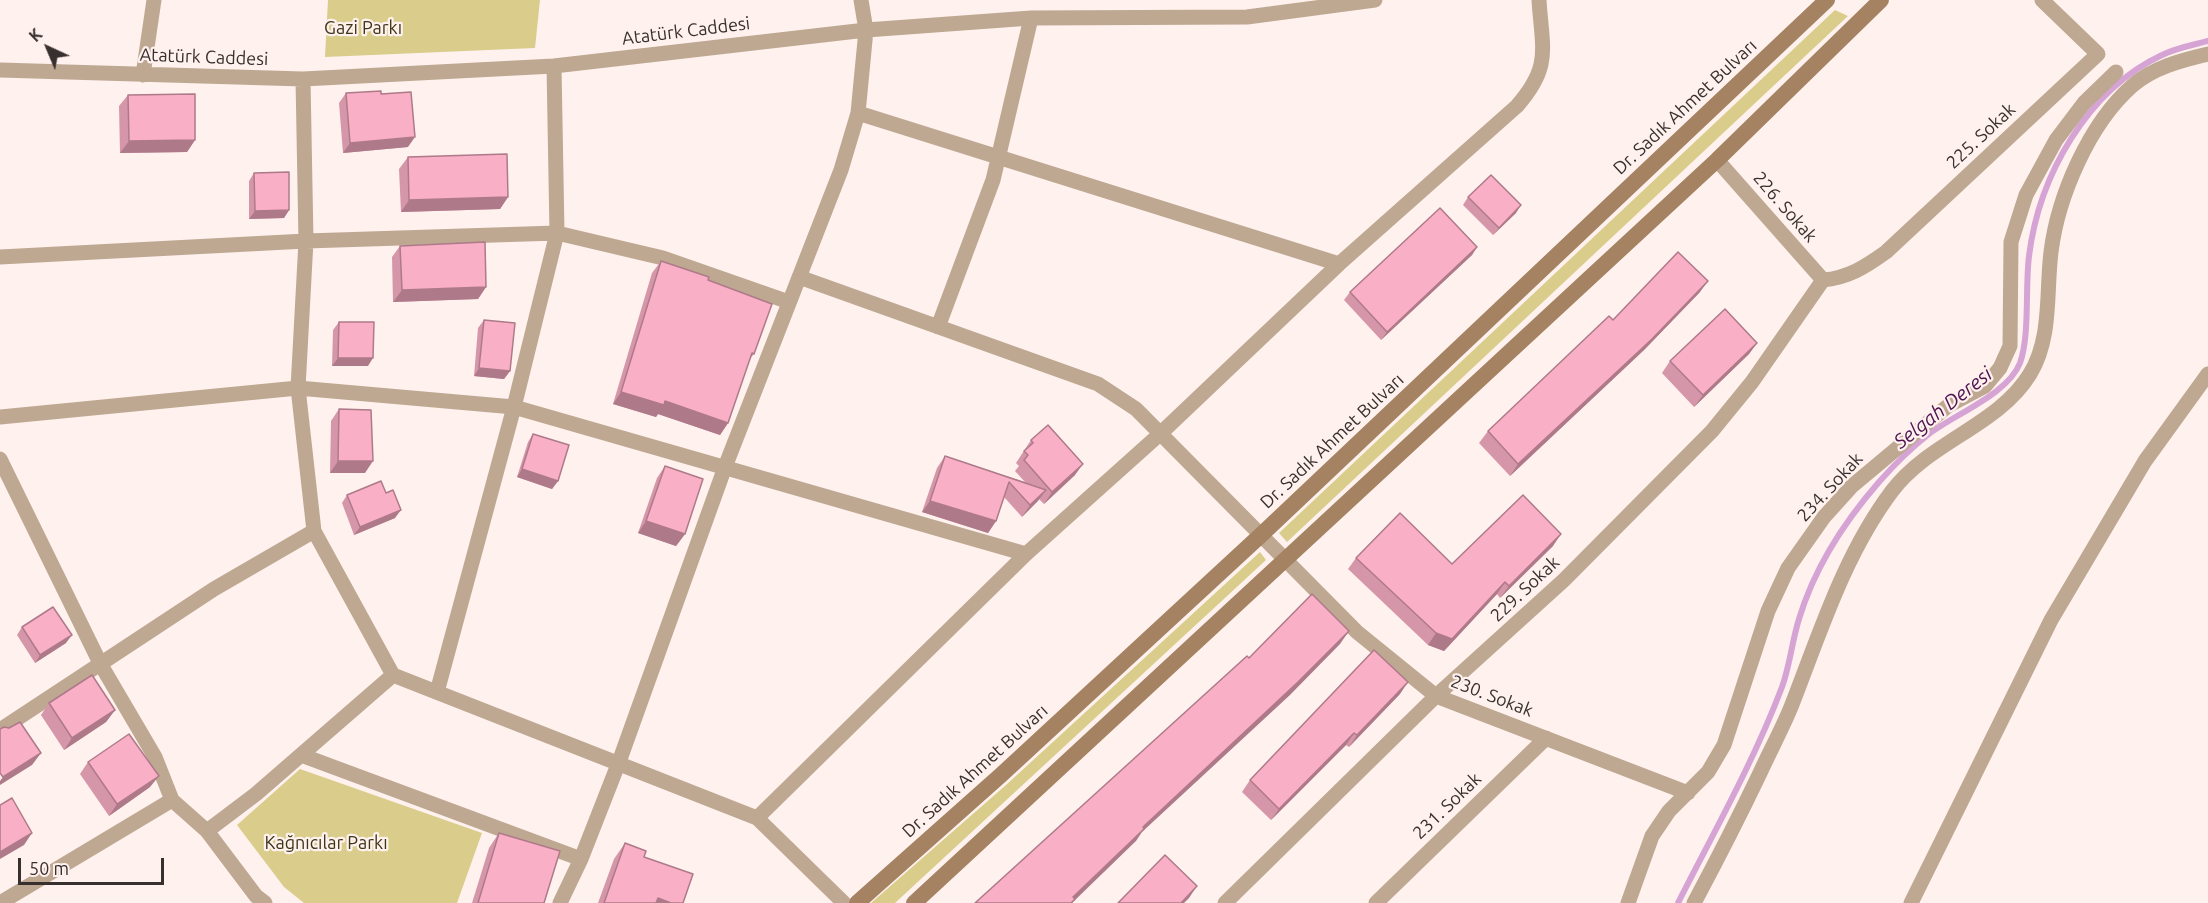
<!DOCTYPE html>
<html>
<head>
<meta charset="utf-8">
<style>
  body { margin:0 }
  #map { position:relative; width:2208px; height:903px; overflow:hidden; background:#fef1ee; font-family:Ubuntu,sans-serif }
  canvas { display:block }
  .north { position:absolute; left:18px; top:18px; width:60px; height:60px; -webkit-text-stroke:4px #fef1ee; paint-order:stroke; rotate:316deg; font-size:16px; font-weight:700; line-height:24px; text-align:center; color:#38302e }
  .north::after { content:''; display:block; margin:auto; width:21px; height:27px; background:#38302e; clip-path:polygon(50% 0,100% 100%,50% 72%,0 100%) }
  .scale { position:absolute; left:18px; top:858px; width:146px; height:27px; box-sizing:border-box; border:3px solid #38302e; border-top:0; padding-left:8px; font-size:18px; line-height:21px; white-space:nowrap; color:#38302e; -webkit-text-stroke:4px #fef1ee; paint-order:stroke }
</style>
</head>
<body>
<div id="map">
<canvas width="2208" height="903"></canvas>
<div class="north">K</div>
<div class="scale">50 m</div>
</div>
<script>
const g = document.querySelector('canvas').getContext('2d');
g.lineJoin = 'round';
function fillPath(path, color) { g.fillStyle = color; g.fill(path, 'evenodd'); }
function trace(path, color, width, dash) { g.strokeStyle = color; g.lineWidth = width; g.lineCap = dash ? 'butt' : 'round'; g.setLineDash(dash || []); g.stroke(path); }
function drawText(font, color, halo, rows, align = 'center') {
  g.font = font + ' Ubuntu,sans-serif'; g.lineWidth = 4.5; g.setLineDash([]); g.textBaseline = 'middle'; g.strokeStyle = halo; g.fillStyle = color; for (const [text, x, y, turn = 0] of rows) {
    g.save(); g.translate(x, y); g.rotate((+turn || 0) * Math.PI / 180); g.textAlign = isNaN(turn) ? turn : align; if (halo) g.strokeText(text, 0, 0); g.fillText(text, 0, 0); g.restore();
  }
}
fillPath(new Path2D(`
  M328,0h212l-5,48 -210,9z
  M1835,10l13,6 -561,526 -8,-9z
  M1260,552l6,8 -371,343h-24l135,-118z
  M300,769l182,64 -25,70h-153l-20,-16 -47,-62z`), '#dacd8b');
trace(new Path2D(`
  M1678,903c36,-71 76,-142 104,-216 8,-22 10,-46 17,-68 15,-50 46,-98 80,-137 15,-17 32,-34 50,-48 26,-20 79,-40 91,-71 10,-28 5,-76 9,-107 10,-80 58,-166 133,-201 14,-7 31,-10 46,-14`), '#d6a3d5', 6);
trace(new Path2D(`
  M0,70l303,9 251,-13 312,-36 165,-12 216,-1 128,-17
  M143,75l11,-75
  M858,113l481,151
  M1717,160l106,120
  M0,257l306,-16 251,-8 106,25 126,44
  M799,277l299,107 38,25 221,223 79,64 252,97
  M1823,280c25,-2 42,-13 63,-28l212,-198 -56,-54
  M938,327l55,-147 38,-162
  M0,417l298,-29 8,-147 -3,-162
  M0,459l101,206 54,92 17,43 35,31 49,65 9,7
  M437,692l77,-285 43,-174 -3,-167
  M0,730l214,-141 100,-58
  M301,755l280,104
  M757,818l269,-264 135,-121 178,-169 178,-158c35,-40 25,-57 22,-106
  M207,831l49,-37 137,-119
  M0,903l172,-103
  M560,903l21,-44 38,-97 106,-295 116,-297 17,-57 8,-83 -5,-30
  M844,903l-87,-85 -364,-143 -79,-144 -16,-143 216,19 512,147
  M1225,903l211,-207 128,-116 148,-149 40,-49 71,-102
  M1376,903l170,-165
  M1628,903l24,-67 17,-25 39,-39 16,-27 44,-134 20,-43 36,-51 28,-31 97,-81 36,-19 15,-18 10,-22 1,-104 15,-47 30,-55 28,-37 32,-31
  M1694,903c23,-43 45,-86 66,-130 10,-22 22,-44 31,-66 29,-74 53,-152 101,-216 38,-50 106,-65 138,-117 22,-36 16,-82 21,-122 7,-56 38,-128 81,-166 20,-18 50,-26 76,-32
  M1911,903l140,-283 94,-159 63,-87`), '#bfa892', 15);
trace(new Path2D(`
  M857,903l144,-128 261,-241 565,-534
  M914,903l803,-743 164,-160`), '#a48262', 16);
fillPath(new Path2D(`
  M346,93l62,54 -65,6 -4,-50z
  M128,95l67,45 -8,12 -67,1 -1,-47z
  M408,157l100,40 -8,12 -99,3 -2,-43z
  M254,173l35,37 -5,8 -35,1v-38z
  M1468,197l48,16 -23,22 -30,-30z
  M400,246l86,41 -8,12 -85,3 -1,-45z
  M1477,247l-5,8 -91,85 -37,-40 6,-8z
  M661,261l47,19 46,74 -5,6 -21,63 -8,12 -62,-21 -2,3 -43,-13 39,-131z
  M1700,292l-56,58 -134,126 -31,-33 9,-12 125,-111z
  M484,320l26,51 -6,8 -30,-3 4,-48z
  M339,322l29,44h-36l1,-36z
  M1757,343l-8,11 -55,53 -32,-34 8,-12z
  M339,409l26,64h-35l1,-52z
  M533,434l25,47 -6,8 -35,-12 11,-35z
  M1031,440l44,35 -31,29 -5,-5 -17,18 -18,-20 -8,24 -8,12 -66,-21 15,-44 8,-12 80,26 -10,-11 4,-5 -3,-3z
  M665,466l20,68 -9,12 -38,-13 19,-55z
  M347,495l48,23 -41,17 -12,-32z
  M1553,546l-53,52 -3,-4 -53,57 -16,-6 -80,-76 8,-11 96,6z
  M22,627l44,16 -31,20 -18,-28z
  M1400,694l-51,53 -3,-2 -75,75 -29,-28 8,-12z
  M49,703l66,7 -9,12 -42,28 -23,-35z
  M88,762l62,25 -41,29 -29,-42z
  M499,833l45,70h-72l17,-55z
  M625,843l58,60h-85l16,-44z`), '#d696a9');
fillPath(new Path2D(`
  M415,137l-7,10 -65,6 7,-10z
  M195,140l-8,12 -67,1 9,-12z
  M508,197l-8,12 -99,3 8,-12z
  M1521,205l-5,8 -23,22 6,-7z
  M289,210l-5,8 -35,1 6,-8z
  M1477,247l-5,8 -91,85 6,-8z
  M1708,281l-8,11 -56,58 -134,126 8,-12z
  M486,287l-8,12 -85,3 9,-12z
  M1757,343l-8,11 -55,53 9,-12z
  M338,358h35l-5,8h-36z
  M479,368l31,3 -6,8 -30,-3z
  M621,392l44,9 63,22 -8,12 -62,-21 -2,3 -43,-13z
  M338,461h35l-8,12h-35z
  M1083,464l-8,11 -31,29 8,-12z
  M522,469l36,12 -6,8 -35,-12z
  M1046,490l-8,11 -16,16 8,-12z
  M930,501l66,20 -8,12 -66,-21z
  M401,510l-6,8 -41,17 6,-8z
  M646,521l39,13 -9,12 -38,-13z
  M1561,534l-8,12 -53,52 9,-12z
  M1505,582l-8,12 -53,57 -16,-6 8,-12z
  M1349,631l-9,13 -50,51 -148,137 -6,9 -64,62h-3l4,-6 70,-70z
  M72,635l-6,8 -31,20 5,-8z
  M1408,682l-8,12 -51,53 8,-12z
  M115,710l-9,12 -42,28 8,-12z
  M1354,733l-8,12 -75,75 8,-11z
  M41,753l-9,12 -32,20v-4l3,-4z
  M159,776l-9,11 -41,29 8,-12z
  M32,833l-8,12 -24,14v-7z
  M1197,886l-8,12 -5,5h-3z
  M658,898l13,5h-16z`), '#ae7a8a');
const building = new Path2D(`
  M381,91v3l30,-2 4,45 -65,6 -4,-50z
  M195,94v46l-66,1 -1,-46z
  M507,154l1,43 -99,3 -1,-43z
  M289,172v38l-34,1 -1,-38z
  M1491,175l30,30 -22,23 -31,-31z
  M1440,208l37,39 -90,85 -37,-40z
  M485,242l1,45 -84,3 -2,-44z
  M1678,252l30,29 -56,58 -134,125 -30,-33 121,-115 4,4z
  M661,261l48,16 -1,3 64,24 -18,50 -2,-1 -24,70 -63,-22 -1,4 -43,-13z
  M1725,309l32,34 -54,52 -33,-34z
  M484,320l31,3 -5,48 -31,-3z
  M339,322h35l-1,36h-35z
  M339,409l32,1 2,51h-35z
  M1048,425l35,39 -31,28 -28,-32 4,-5 -4,-4 9,-8 -2,-3z
  M533,434l36,11 -11,36 -36,-12z
  M945,456l101,34 -16,15 -21,-23 -13,39 -66,-20z
  M665,466l38,13 -18,55 -39,-13z
  M381,481l5,12 7,-3 8,20 -41,17 -13,-32z
  M1523,495l38,39 -52,52 -4,-4 -53,57 -16,-6 -80,-75 44,-45 52,51z
  M1312,594l37,37 -51,51 -155,145 1,2 -71,68 2,2 -4,4h-96l272,-247 2,2z
  M53,607l19,28 -32,20 -18,-28z
  M1374,650l34,32 -51,53 -3,-2 -75,76 -29,-29z
  M92,675l23,35 -43,28 -23,-35z
  M20,722l21,31 -38,24 -3,-4v-44l4,-2 5,1z
  M129,734l30,42 -42,28 -29,-42z
  M12,798l20,35 -32,19v-47z
  M499,833l61,18 -16,52h-66z
  M625,843l21,8 -2,6 49,17 -10,29h-12l-13,-5 -2,5h-52z
  M1165,855l32,31 -16,17h-63z`);
fillPath(building, '#f9afc5');
trace(building, '#ae7a8a', 1.5);
drawText('18px', '#3c3617', '#fef1ee', [
  ["Gazi Parkı",363,28],
  ["Kağnıcılar Parkı",326,843]
]);
drawText('18px', '#38302e', '#fef1ee', [
  ["Atatürk Caddesi",686,31,-7],
  ["Atatürk Caddesi",204,57,2],
  ["Dr. Sadık Ahmet Bulvarı",1685,107,-43],
  ["225. Sokak",1981,136,-43],
  ["226. Sokak",1785,207,49],
  ["Dr. Sadık Ahmet Bulvarı",1332,441,-43],
  ["234. Sokak",1830,487,-47],
  ["229. Sokak",1525,589,-43],
  ["230. Sokak",1492,696,21],
  ["Dr. Sadık Ahmet Bulvarı",975,771,-42],
  ["231. Sokak",1447,806,-44]
]);
drawText('italic 20px', '#4f1351', '#fef1ee', [
  ["Selgah Deresi",1943,408,-38]
]);
</script>
</body>
</html>
